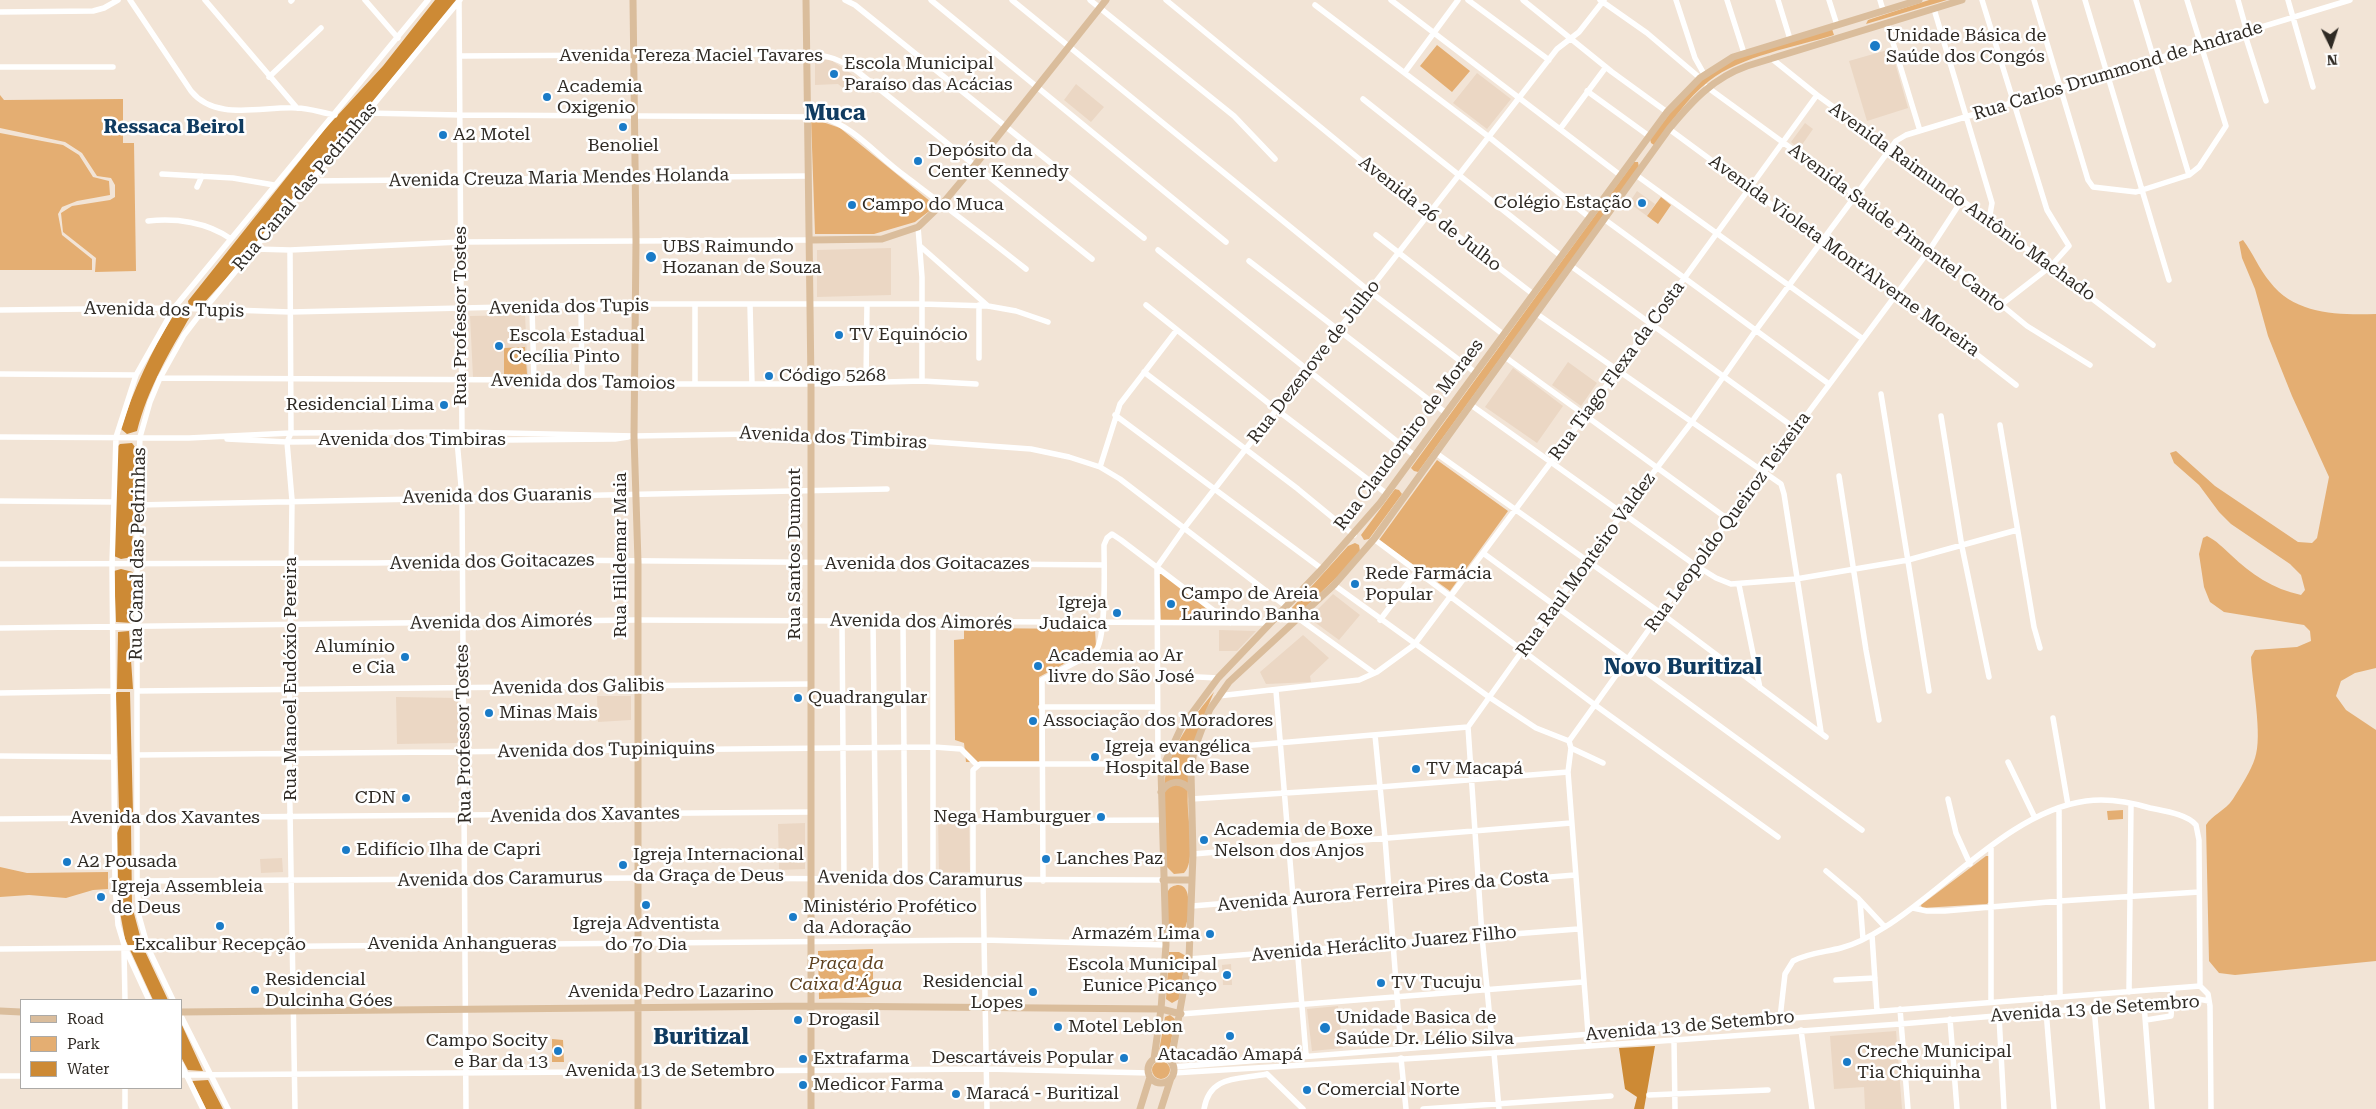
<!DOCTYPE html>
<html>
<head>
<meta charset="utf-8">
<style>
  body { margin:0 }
  #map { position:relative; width:2376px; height:1109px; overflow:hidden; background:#f2e4d6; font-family:"Roboto Serif",serif }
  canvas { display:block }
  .legend { position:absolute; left:20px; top:999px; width:162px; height:90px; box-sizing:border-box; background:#fff; border:1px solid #acaaa7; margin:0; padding:6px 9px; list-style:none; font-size:15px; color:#2f2a24 }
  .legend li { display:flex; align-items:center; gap:10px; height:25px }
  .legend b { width:25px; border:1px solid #acaaa7 }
  .north { position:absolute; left:2306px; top:20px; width:50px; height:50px; -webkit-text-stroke:4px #fff; paint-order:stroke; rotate:176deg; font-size:14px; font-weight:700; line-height:20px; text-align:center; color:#2f2a24 }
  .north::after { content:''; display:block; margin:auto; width:18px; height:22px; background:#2f2a24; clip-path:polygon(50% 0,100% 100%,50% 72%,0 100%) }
</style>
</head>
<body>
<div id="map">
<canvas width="2376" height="1109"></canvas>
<ul class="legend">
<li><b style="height:6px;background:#dabd9c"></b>Road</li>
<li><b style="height:14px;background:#e4ae72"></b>Park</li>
<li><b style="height:14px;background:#cd8a35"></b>Water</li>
</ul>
<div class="north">N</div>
</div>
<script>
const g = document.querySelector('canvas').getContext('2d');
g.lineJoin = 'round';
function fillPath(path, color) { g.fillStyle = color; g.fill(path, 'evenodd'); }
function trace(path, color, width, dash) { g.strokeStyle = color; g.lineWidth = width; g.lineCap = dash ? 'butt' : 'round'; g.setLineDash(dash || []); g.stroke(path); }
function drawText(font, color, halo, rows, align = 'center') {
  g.font = font + ' "Roboto Serif",serif'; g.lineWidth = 5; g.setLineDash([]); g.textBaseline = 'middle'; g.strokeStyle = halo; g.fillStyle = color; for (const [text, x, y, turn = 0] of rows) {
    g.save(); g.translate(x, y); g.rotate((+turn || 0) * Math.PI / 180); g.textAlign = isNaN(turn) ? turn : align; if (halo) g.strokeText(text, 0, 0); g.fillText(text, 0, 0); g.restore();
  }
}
fillPath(new Path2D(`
  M1891,49l17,59 -41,13 -18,-60z
  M815,60h16l28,19 -10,14 -11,-9 -23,1z
  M1477,73l34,26 -24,30 -34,-26z
  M1076,84l28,23 -13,15 -27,-22z
  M1805,123l8,6 -14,20 -8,-7z
  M1637,191l18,13 -8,12 -18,-13z
  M891,248v47l-74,2v-47z
  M525,315l3,61 -55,1 -3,-61z
  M1568,362l29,21 -16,23 -29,-21z
  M1513,368l50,38 -26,37 -52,-36z
  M1333,594l27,21 -21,25 -30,-22z
  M1219,630l37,1 -19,20h-18z
  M1303,635l26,23 -19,18 1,6 -45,2 -6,-12z
  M597,696h34v24l-33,2z
  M396,697l62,1v45l-61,1z
  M938,817h31l1,55h-31z
  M805,823v46l-26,1 -1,-46z
  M282,858l1,14 -22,1 -1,-14z
  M1231,964l1,21h-9l-1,-20z
  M1338,1006l5,42 -31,3 -5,-42z
  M1896,1031l6,78h-37l-1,-22 -30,2 -4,-53z`), '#ebd7c4');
fillPath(new Path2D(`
  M1929,0h18l-81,24 2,-4z
  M1832,29l2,6c-39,12 -93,21 -125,46 -22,17 -38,42 -55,64l-3,-2 -1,-4c17,-21 34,-47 56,-64 33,-24 86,-34 126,-46z
  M1437,45l33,26 -18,21 -32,-26z
  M0,95l4,5 119,-1v44h11l2,128 -41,1 1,-14 -33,-26 -2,-19 11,-7 38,-6 5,-3v-12l-4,-7 -14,-2 -15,-23 -17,-11 -65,-14z
  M811,118l29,10 96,78 -21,16 -41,12h-59z
  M0,133l63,12 16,10 14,22 16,4 1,14 -33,6 -15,6 -4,7 4,21 30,24v11h-92z
  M1634,162h4l1,5 -221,305 -4,-1 -3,-3z
  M1661,197l10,8 -13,19 -11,-8z
  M2243,240c10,13 16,29 27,42 25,33 69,33 106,32v354l-21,5 -14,8 -5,15 10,14 30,20v231l-141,14 -16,-2 -10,-12 -3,-136c6,-10 19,-14 27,-26 8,-13 18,-28 22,-41 8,-22 -3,-75 -4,-101l4,-7 42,-3 14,-6 -1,-10 -6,-6 -80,-13 -14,-10 -6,-15 -5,-33 4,-16 4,-2c10,5 15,11 24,19 20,19 42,34 70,40l4,-5 -4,-15 -11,-11 -59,-40 -12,-12 -20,-27 -25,-22 -4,-10 6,-2 39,35 83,56 14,1 5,-5 12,-61 -37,-81 -24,-60 -13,-47 -13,-31 -3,-16z
  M525,347l2,27 -23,2v-28z
  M1437,460l71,51 -58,80 -71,-51z
  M1395,489l4,1 3,4 -33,45 -5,1 -3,-5z
  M1355,543l4,2 1,6 -11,15 -52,49 -6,-6 57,-63z
  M1159,571l63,48 -61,2z
  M964,628l131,1 1,18 -57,30v85l-2,1 -71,-1 -2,-19 -9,-3 -1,-100 10,-1z
  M1214,692c-18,42 -28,71 -26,118 1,15 7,53 -4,63l-10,1 -7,-7c-1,-28 -7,-60 -2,-89 6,-32 29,-62 49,-86z
  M2123,810v9l-15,1 -1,-9z
  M1986,856h3v46l-2,2 -65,4 -1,-3z
  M0,867l27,6 81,-1v17l-15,1 -27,8 -37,-3 -29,2z
  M1177,885c4,0 7,1 9,5 5,8 4,50 -12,45 -8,-3 -9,-36 -6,-44 2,-4 5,-5 9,-6z
  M873,949v48l-54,2 -1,-48z
  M1169,952h10l7,4 -7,43 -7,4 -6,-4z
  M1170,1015l5,4 -6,34 -10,-2 6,-34z
  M552,1039l11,1 1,22h-12z
  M1152 1070a9 9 0 1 1 18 0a9 9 0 1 1-18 0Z`), '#e4ae72');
fillPath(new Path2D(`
  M435,0h21l-206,252 -47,52 -14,2 -1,-5 137,-172 58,-63z
  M185,314l6,1c-22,38 -43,73 -54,116l-10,3 -6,-5c13,-41 30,-77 52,-113z
  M132,443l3,4 -3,110 -11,2 -7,-3 2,-108 4,-4z
  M121,569l12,3 -1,51 -16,-1 -2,-51z
  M129,631l4,58h-16l1,-57z
  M116,692h14l3,121h-14z
  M131,823l1,83 11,41 25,53h-15l-28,-61 -7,-37 -1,-69 3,-7z
  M181,1023l22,48 -15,-1 -7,-13z
  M1655,1046l-11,63h-10l3,-12 -12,-8 -6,-41z
  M208,1080l15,29h-17l-14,-28z`), '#cd8a35');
trace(new Path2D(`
  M130,0l61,91c25,31 71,15 106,17 12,0 25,5 38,7
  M205,0l92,108
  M365,0l33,38
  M845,0l10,5 289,233
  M931,0l295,242
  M1012,0l357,291 107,82
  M1090,0l144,116 41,43
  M1166,0l214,176 153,118
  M1391,0l229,175
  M1468,0l81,60
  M1523,0l89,72 55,40
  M1600,0l47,33 53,45
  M1676,0l19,58 9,16
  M1727,0l17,53
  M1778,0l12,39
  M1829,0l8,25
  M1880,0l3,10
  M1982,0l65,210 22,36 -18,20 -49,38
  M2034,0l54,180 5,7 43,5 53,-17 10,-8 27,-41 -39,-126
  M2085,0l84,280
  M2136,0l53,175
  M2238,0l9,32 -1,6 20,63
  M2288,0l25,87
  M291,1l1,-1
  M459,1c1,144 2,287 3,431l-5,8 5,57 4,612
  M1315,5l174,132 100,80
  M1934,9l58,194 -3,17
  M0,12l93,-1 11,-3 14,-8
  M1887,23l33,108
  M460,56l346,-2c22,1 34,5 52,18l234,187
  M1771,58l46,37 172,125 164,125
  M0,67h113
  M1405,72l53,-72
  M269,77l52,-49
  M1707,87l258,188 62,51 63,39
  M1587,91l62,45
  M1363,99l198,157
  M366,113l93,2 363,2c33,10 55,39 83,59 41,31 81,61 121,93
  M1560,129l46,-62
  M1669,129l153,113 76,51 118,92
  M162,174l71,4 41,7
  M1636,175l227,164
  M311,181l497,-5
  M197,187l5,-11
  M1604,219l225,165
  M148,221c28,-3 59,1 83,18
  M918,227l4,50v104
  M1376,235l128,100
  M920,246l68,60
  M255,249l35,1 170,-8 351,-2
  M290,250l1,183 -4,9 5,58 -3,252 6,357
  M1158,250l257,206
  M1249,261l197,152
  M1571,266l225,163
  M750,305l2,79
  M979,305v53
  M1146,305l131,105 110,84
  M695,306v78
  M581,307l1,75
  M532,308l2,72
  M0,310l174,-2 116,4 346,-8h286l66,2 28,5 32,11
  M1537,314l244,170 3,10 37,238
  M1505,357l224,163
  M1144,372l154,117 56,46
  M0,374l136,1
  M160,378l374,2 102,4h175l111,-3 54,3
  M866,382l1,-78
  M1881,394l48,297
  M1471,405l224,160 21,13 15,6 65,-5 112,-19 109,-30
  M1115,415l207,154
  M1941,416l21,131 27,130
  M2000,425l34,202 6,21
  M0,437l190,1
  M189,438l102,-5 171,-1 172,4 177,-3 220,16 38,8 31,10 20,12 167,128 11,11 76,55
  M227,439l60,3 328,-3 13,-2
  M1436,453l226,161 164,123
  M1100,467l20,-63 56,-73
  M1839,476l27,174 13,70
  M0,501l113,1
  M137,505l750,-16
  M1374,539l221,166 183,132
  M1483,553l379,277
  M0,564l376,-1 176,-3 552,5
  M1334,585l155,112 47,31 33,13
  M1739,585l21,103
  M1380,620l37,-49
  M842,622l2,257
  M873,622l3,257
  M903,622l2,257
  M933,622v258
  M0,628l636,-8 635,3
  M1158,675l60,3
  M137,691l673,-7
  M1276,691l30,364
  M0,693l114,-2
  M1218,696l141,-16 18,-8 37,-27 137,-183 266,-367
  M1041,707h116
  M2053,718l15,87
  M1375,735l10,103 16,210
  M1569,741l126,-176 235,-316 32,-49
  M1569,741l2,7 -3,24 21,274
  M1571,748l32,15
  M1194,750l274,-23
  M138,755l796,-8 27,2 16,16
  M0,756l114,1
  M2008,762l27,56
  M1161,771l-3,-7 -1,-197 28,-40 372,-478 22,-17 25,-32
  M1191,799l189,-12 188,-15
  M1948,799l8,34 14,31
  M2059,808l1,189
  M0,819l811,-7
  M972,821l189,-1
  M1991,848v154
  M1193,854l378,-31
  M1826,871l32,27 27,29
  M973,880v-110l7,-6h178
  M983,880l4,229
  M137,881l500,-3 526,2
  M1043,881l-1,-201 53,-28c12,-12 9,-87 9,-107l3,-7 5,-4 9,6 109,83
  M1860,901l3,38
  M1192,906l383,-31
  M1913,908l14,3h18l115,-10 139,-9
  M1872,935l5,76
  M0,949l983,-9 183,5
  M124,951l1,49
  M1189,959l389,-30
  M1836,980l39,-2
  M2129,992l2,-188
  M2045,998l9,111
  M149,1000l-24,-52 -7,-23 -3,-40 -3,-321 4,-127 20,-62 38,-67 254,-308
  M173,1000l-25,-52 -9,-32 -2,-35v-376l3,-68 10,-35 10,-24 24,-43 13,-17 263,-318
  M2144,1004l8,105
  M2094,1007l9,102
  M1900,1009l8,100
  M1181,1014l402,-32
  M181,1016l47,93
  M1999,1016l5,93
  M1780,1018l5,-44 8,-13c15,-8 32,-9 48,-13 16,-4 30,-12 44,-21 62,-39 127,-116 201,-126 22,-3 44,1 64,7 14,3 37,6 46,17l3,15 1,146
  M1950,1019l7,90
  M2146,1020l25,-4 2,-27
  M1801,1030l11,79
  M1674,1040l1,69
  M1492,1041l-10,-105 -14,-209 119,-167 104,-137 65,-93 140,-189 10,-6 444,-135
  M1494,1053l5,56
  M1401,1058l5,51
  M181,1064l22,45
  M1173,1067l1027,-81 8,8 2,12 1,103
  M1173,1073l263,-16 464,-33 298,-25 11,2
  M1267,1074l36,35
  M181,1075l806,-6 162,4
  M0,1076h21
  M1649,1095l119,-5
  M125,1109v-21
  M1204,1109c6,-35 35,-29 63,-35
  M1423,1109l188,-13`), '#fff', 5.5);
trace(new Path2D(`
  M633,0l3,241 -2,195 4,126v547
  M806,0l5,384v725
  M811,240l71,-1 36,-12 25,-24 32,-38 131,-165
  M1161,792c8,-12 20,-13 30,-2
  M1163,880h29
  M0,1011l21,1
  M181,1012l630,-6 350,3 20,5
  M1148 1070a13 13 0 1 1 26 0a13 13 0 1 1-26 0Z
  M1154,1059l7,-50 5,-64 -5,-174 20,-43 37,-50 104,-109 58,-66 287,-391 33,-34 33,-21 186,-57
  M1171,1061l18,-102 4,-105 -2,-82 3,-22 9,-24 7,-17 19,-27 105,-97 40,-46 295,-410c23,-28 44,-51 78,-63l215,-66
  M1140,1109l10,-32
  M1161,1109l10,-31`), '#dabd9c', 7);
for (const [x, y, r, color] of [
  [1875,46,6,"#1a7bc7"],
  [834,74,5,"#1a7bc7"],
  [547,97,5,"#1a7bc7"],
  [623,127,5,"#1a7bc7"],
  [443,135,5,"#1a7bc7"],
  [918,161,5,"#1a7bc7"],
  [1642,203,5,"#1a7bc7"],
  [852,205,5,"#1a7bc7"],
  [651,257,6,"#1a7bc7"],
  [839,335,5,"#1a7bc7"],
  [499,346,5,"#1a7bc7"],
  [769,376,5,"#1a7bc7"],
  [444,405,5,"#1a7bc7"],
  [1355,584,5,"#1a7bc7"],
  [1171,604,5,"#1a7bc7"],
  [1117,613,5,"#1a7bc7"],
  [405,657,5,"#1a7bc7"],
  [1038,666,5,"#1a7bc7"],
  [798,698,5,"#1a7bc7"],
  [489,713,5,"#1a7bc7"],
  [1033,721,5,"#1a7bc7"],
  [1095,757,5,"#1a7bc7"],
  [1416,769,5,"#1a7bc7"],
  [406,798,5,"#1a7bc7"],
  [1101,817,5,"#1a7bc7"],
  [1204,840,5,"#1a7bc7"],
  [346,850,5,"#1a7bc7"],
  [1046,859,5,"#1a7bc7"],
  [67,862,5,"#1a7bc7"],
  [623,865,5,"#1a7bc7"],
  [101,897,5,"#1a7bc7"],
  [646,905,5,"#1a7bc7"],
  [793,917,5,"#1a7bc7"],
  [220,926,5,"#1a7bc7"],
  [1210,934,5,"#1a7bc7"],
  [1227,975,5,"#1a7bc7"],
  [1381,983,5,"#1a7bc7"],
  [255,990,5,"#1a7bc7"],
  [1033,992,5,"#1a7bc7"],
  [798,1020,5,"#1a7bc7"],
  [1058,1027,5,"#1a7bc7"],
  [1325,1028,6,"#1a7bc7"],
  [1230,1036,5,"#1a7bc7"],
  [558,1051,5,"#1a7bc7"],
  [1124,1058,5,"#1a7bc7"],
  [803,1059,5,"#1a7bc7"],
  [1847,1062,5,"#1a7bc7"],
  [803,1085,5,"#1a7bc7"],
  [1307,1090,5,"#1a7bc7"],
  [956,1094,5,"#1a7bc7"]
]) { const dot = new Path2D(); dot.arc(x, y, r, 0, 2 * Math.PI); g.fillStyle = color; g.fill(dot); trace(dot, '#fff', 2); }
drawText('18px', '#2f2a24', '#fff', [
  ["Unidade Básica de",1886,36],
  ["Saúde dos Congós",1886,57],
  ["Escola Municipal",844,64],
  ["Paraíso das Acácias",844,85],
  ["Academia",557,87],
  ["Oxigenio",557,108],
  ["A2 Motel",453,135],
  ["Benoliel",623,146,"center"],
  ["Depósito da",928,151],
  ["Center Kennedy",928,172],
  ["Colégio Estação",1632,203,"right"],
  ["Campo do Muca",862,205],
  ["UBS Raimundo",662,247],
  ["Hozanan de Souza",662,268],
  ["TV Equinócio",849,335],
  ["Escola Estadual",509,336],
  ["Cecília Pinto",509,357],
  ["Código 5268",779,376],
  ["Residencial Lima",434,405,"right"],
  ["Rede Farmácia",1365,574],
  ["Popular",1365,595],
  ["Campo de Areia",1181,594],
  ["Laurindo Banha",1181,615],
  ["Igreja",1107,603,"right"],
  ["Judaica",1107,624,"right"],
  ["Alumínio",395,647,"right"],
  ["e Cia",395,668,"right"],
  ["Academia ao Ar",1048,656],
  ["livre do São José",1048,677],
  ["Quadrangular",808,698],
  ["Minas Mais",499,713],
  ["Associação dos Moradores",1043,721],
  ["Igreja evangélica",1105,747],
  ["Hospital de Base",1105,768],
  ["TV Macapá",1426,769],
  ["CDN",396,798,"right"],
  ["Nega Hamburguer",1091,817,"right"],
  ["Academia de Boxe",1214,830],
  ["Nelson dos Anjos",1214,851],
  ["Edifício Ilha de Capri",356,850],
  ["Igreja Internacional",633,855],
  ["da Graça de Deus",633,876],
  ["Lanches Paz",1056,859],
  ["A2 Pousada",77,862],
  ["Igreja Assembleia",111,887],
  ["de Deus",111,908],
  ["Ministério Profético",803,907],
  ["da Adoração",803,928],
  ["Igreja Adventista",646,924,"center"],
  ["do 7o Dia",646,945,"center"],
  ["Armazém Lima",1200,934,"right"],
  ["Excalibur Recepção",220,945,"center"],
  ["Escola Municipal",1217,965,"right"],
  ["Eunice Picanço",1217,986,"right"],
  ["Residencial",265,980],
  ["Dulcinha Góes",265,1001],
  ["Residencial",1023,982,"right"],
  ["Lopes",1023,1003,"right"],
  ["TV Tucuju",1391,983],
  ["Unidade Basica de",1336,1018],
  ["Saúde Dr. Lélio Silva",1336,1039],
  ["Drogasil",808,1020],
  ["Motel Leblon",1068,1027],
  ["Campo Socity",548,1041,"right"],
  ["e Bar da 13",548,1062,"right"],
  ["Creche Municipal",1857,1052],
  ["Tia Chiquinha",1857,1073],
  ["Atacadão Amapá",1230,1055,"center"],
  ["Descartáveis Popular",1114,1058,"right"],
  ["Extrafarma",813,1059],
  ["Medicor Farma",813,1085],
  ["Comercial Norte",1317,1090],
  ["Maracá - Buritizal",966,1094]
], 'left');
drawText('18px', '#2f2a24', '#fff', [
  ["Avenida Tereza Maciel Tavares",691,56],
  ["Rua Carlos Drummond de Andrade",2118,71,-17],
  ["Avenida Creuza Maria Mendes Holanda",559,178,-1],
  ["Rua Canal das Pedrinhas",305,187,-50],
  ["Avenida Raimundo Antônio Machado",1962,202,36],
  ["Avenida 26 de Julho",1430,214,38],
  ["Avenida Saúde Pimentel Canto",1897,228,37],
  ["Avenida Violeta Mont'Alverne Moreira",1844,256,36],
  ["Avenida dos Tupis",569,307,-1],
  ["Avenida dos Tupis",164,310,1],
  ["Rua Professor Tostes",461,316,-90],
  ["Rua Dezenove de Julho",1314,362,-52],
  ["Rua Tiago Flexa da Costa",1617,371,-54],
  ["Avenida dos Tamoios",583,382,1],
  ["Rua Claudomiro de Moraes",1409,435,-53],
  ["Avenida dos Timbiras",833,438,3],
  ["Avenida dos Timbiras",412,440],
  ["Avenida dos Guaranis",497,496,-1],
  ["Rua Leopoldo Queiroz Teixeira",1728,522,-54],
  ["Rua Canal das Pedrinhas",138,554,-89],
  ["Rua Santos Dumont",795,554,-90],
  ["Rua Hildemar Maia",621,555,-90],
  ["Avenida dos Goitacazes",492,562,-1],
  ["Avenida dos Goitacazes",927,564],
  ["Rua Raul Monteiro Valdez",1586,565,-54],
  ["Avenida dos Aimorés",501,622,-1],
  ["Avenida dos Aimorés",921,622,1],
  ["Rua Manoel Eudóxio Pereira",291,679,-90],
  ["Avenida dos Galibis",578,687,-1],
  ["Rua Professor Tostes",464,734,-91],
  ["Avenida dos Tupiniquins",606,750,-1],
  ["Avenida dos Xavantes",585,815,-1],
  ["Avenida dos Xavantes",165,818],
  ["Avenida dos Caramurus",500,879,-1],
  ["Avenida dos Caramurus",920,879,1],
  ["Avenida Aurora Ferreira Pires da Costa",1383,891,-5],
  ["Avenida Anhangueras",462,944],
  ["Avenida Heráclito Juarez Filho",1384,944,-5],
  ["Avenida Pedro Lazarino",671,992],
  ["Avenida 13 de Setembro",2095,1009,-4],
  ["Avenida 13 de Setembro",1690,1026,-5],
  ["Avenida 13 de Setembro",670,1071]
]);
drawText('italic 18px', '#5f4220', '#fff', [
  ["Praça da",846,964],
  ["Caixa d'Água",846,985]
]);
drawText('bold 19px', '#103b60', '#fff', [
  ["Ressaca Beirol",174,127]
]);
drawText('bold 22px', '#103b60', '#fff', [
  ["Muca",835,114],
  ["Novo Buritizal",1683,668],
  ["Buritizal",701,1038]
]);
</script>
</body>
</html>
